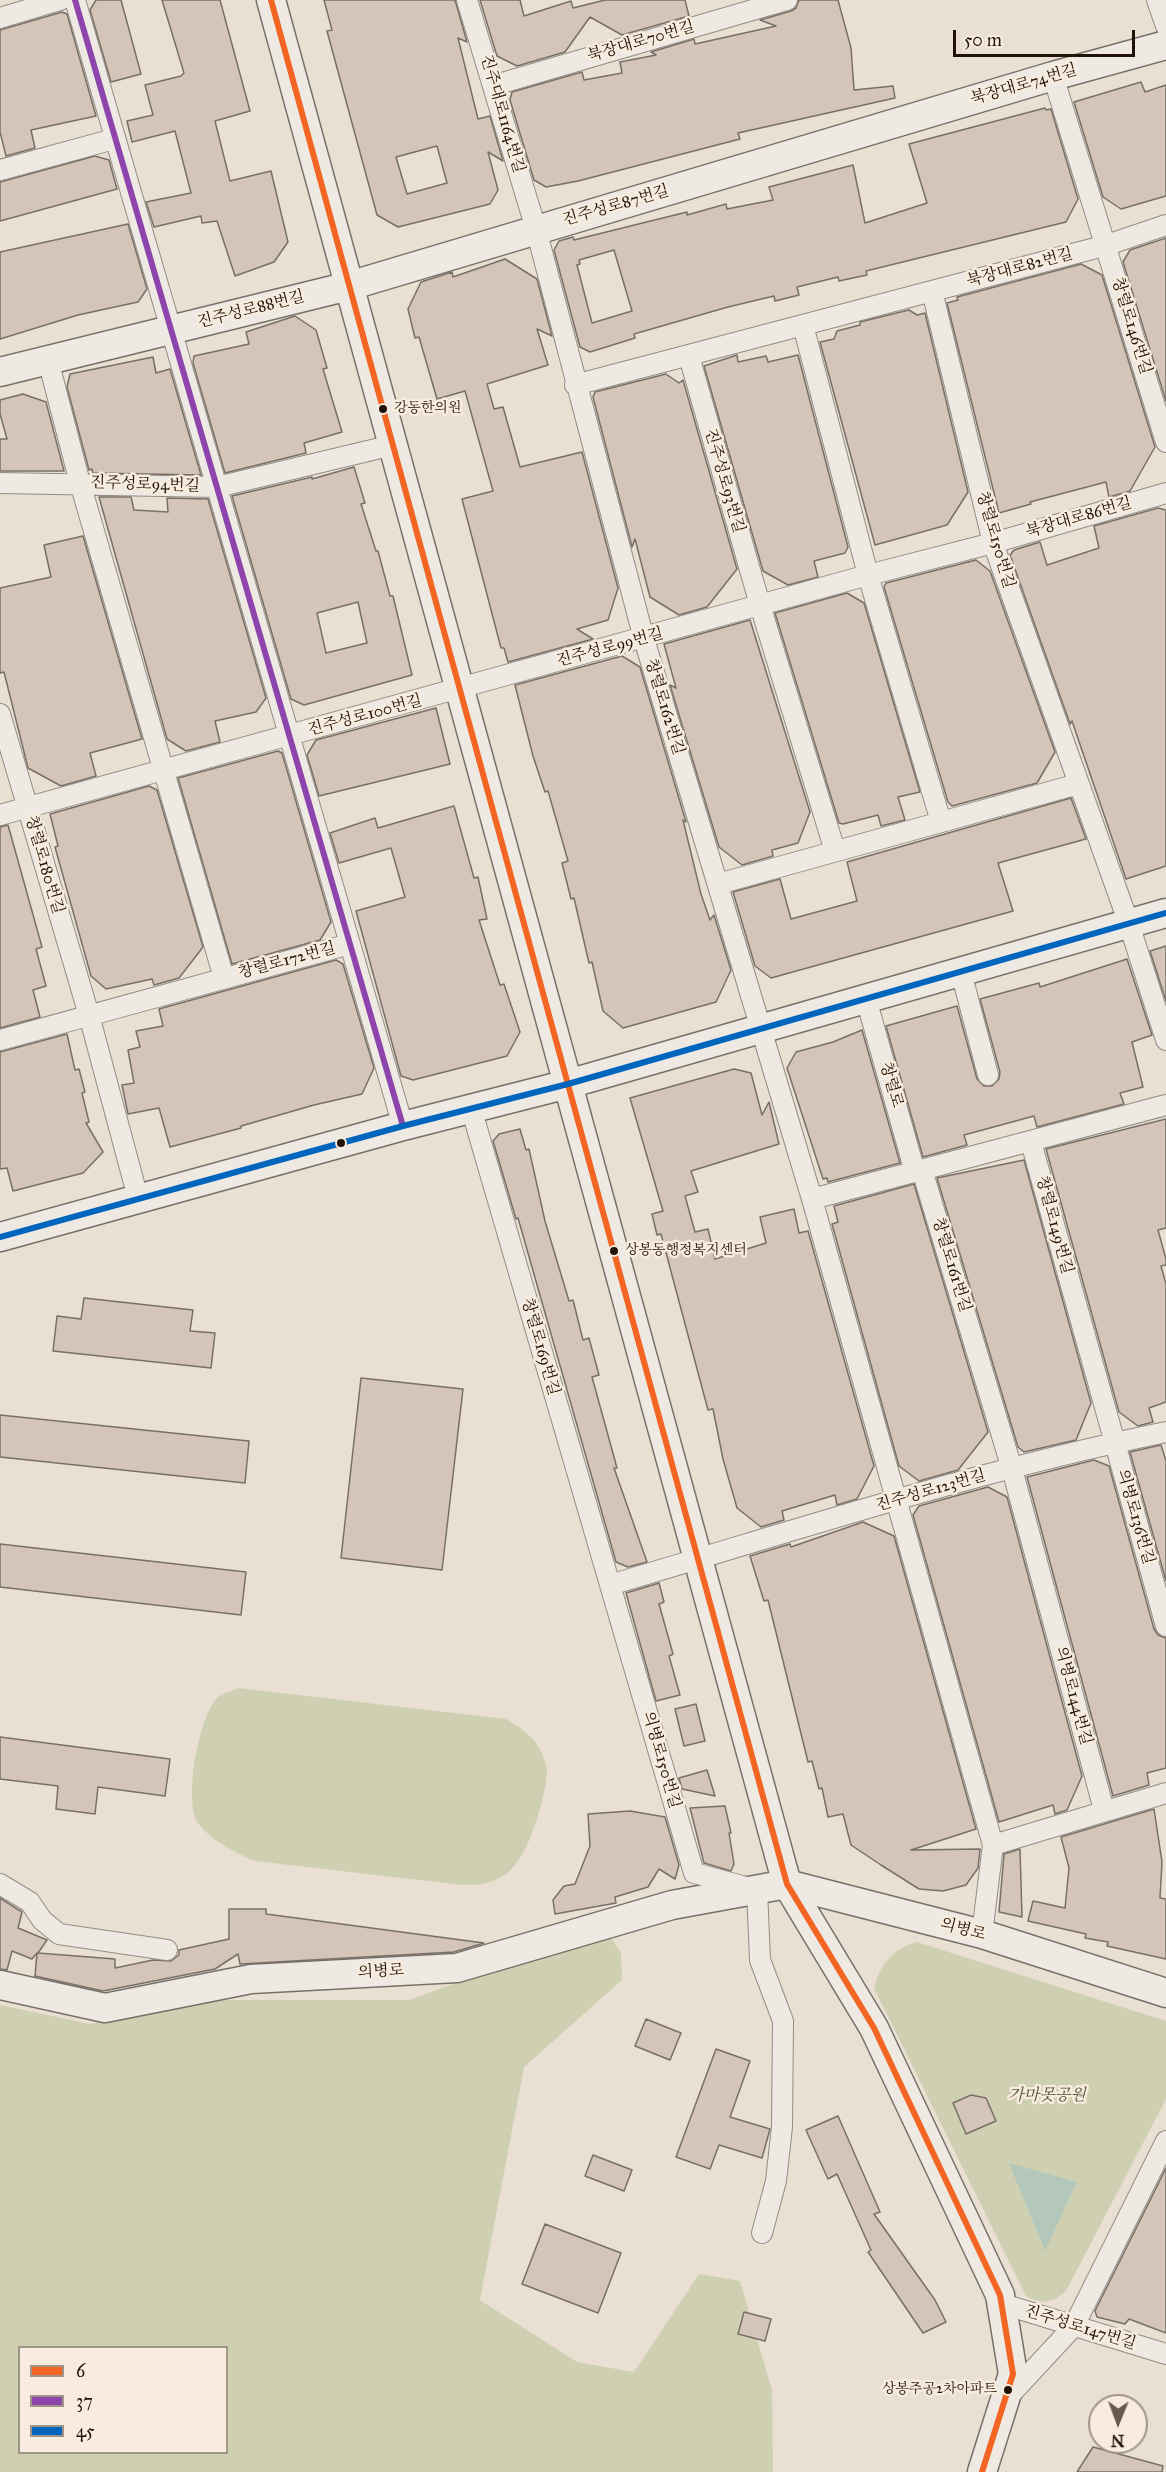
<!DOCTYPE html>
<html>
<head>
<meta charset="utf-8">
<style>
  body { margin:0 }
  #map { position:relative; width:1166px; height:2472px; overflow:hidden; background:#e9e0d3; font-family:"IM FELL Great Primer",serif }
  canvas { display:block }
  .legend { position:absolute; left:18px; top:2346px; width:210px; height:108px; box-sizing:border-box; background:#f7ecdd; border:2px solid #a19588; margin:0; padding:8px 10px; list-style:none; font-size:18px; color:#211309 }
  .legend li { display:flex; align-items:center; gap:12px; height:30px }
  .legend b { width:30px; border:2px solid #a19588 }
  .north { position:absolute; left:1088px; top:2394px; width:60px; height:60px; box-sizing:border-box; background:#f7ecdd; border:2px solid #a19588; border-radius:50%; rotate:181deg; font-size:16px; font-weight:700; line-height:24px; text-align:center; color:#211309 }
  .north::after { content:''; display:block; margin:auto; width:21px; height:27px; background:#675b50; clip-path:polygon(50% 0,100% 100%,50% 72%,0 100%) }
  .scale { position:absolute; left:953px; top:30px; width:182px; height:27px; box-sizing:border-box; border:3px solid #211309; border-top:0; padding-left:8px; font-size:18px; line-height:21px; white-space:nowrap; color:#211309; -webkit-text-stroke:4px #f7ecdd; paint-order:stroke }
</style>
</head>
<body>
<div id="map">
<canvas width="1166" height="2472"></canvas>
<ul class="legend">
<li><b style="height:8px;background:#f26522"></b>6</li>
<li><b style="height:8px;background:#8e44ad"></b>37</li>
<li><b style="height:8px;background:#0065bd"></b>45</li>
</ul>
<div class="north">N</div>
<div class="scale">50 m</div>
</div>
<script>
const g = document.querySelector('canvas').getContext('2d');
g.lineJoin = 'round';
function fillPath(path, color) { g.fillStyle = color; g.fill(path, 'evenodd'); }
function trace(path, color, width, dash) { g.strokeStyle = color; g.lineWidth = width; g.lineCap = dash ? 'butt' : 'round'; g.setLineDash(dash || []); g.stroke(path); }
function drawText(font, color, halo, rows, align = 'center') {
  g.font = font + ' "IM FELL Great Primer","Noto Serif KR",serif'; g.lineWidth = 5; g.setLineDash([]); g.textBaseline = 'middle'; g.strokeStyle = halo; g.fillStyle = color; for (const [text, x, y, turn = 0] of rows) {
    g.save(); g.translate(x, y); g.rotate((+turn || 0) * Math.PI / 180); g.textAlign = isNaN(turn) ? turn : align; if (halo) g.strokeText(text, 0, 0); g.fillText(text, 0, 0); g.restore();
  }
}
fillPath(new Path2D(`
  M238,1688l268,31c11,7 25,15 32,27 4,6 9,20 9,26 -2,27 -18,86 -41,102 -14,10 -27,11 -44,11l-207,-24c-19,-8 -44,-20 -57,-38 -15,-23 1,-106 19,-125 5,-4 15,-7 21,-10z
  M595,1914l26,39 1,27 -98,87 -44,233 97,62 57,10 65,-98 41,7 32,109 1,82h-773v-467l90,19 122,-24h198l98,-37zM20,2348h206v104h-206z
  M917,1942l249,79v78l-100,192c-14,12 -24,14 -40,5l-152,-308c6,-24 19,-39 43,-46z`), '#cfd0b2');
fillPath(new Path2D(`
  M1009,2163l68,19 -32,69z`), '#b3c8ba');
const building = new Path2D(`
  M96,0h25l20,74 -30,8 -21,-72z
  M162,0h58l30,111 -35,10 15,60 41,-10 17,71 -14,20 -39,14 -18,-55 -15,2 -1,-7 -47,11 -8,-25 45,-9 -16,-62 -43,11 -5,-21 26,-6 -8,-30 36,-9 3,-3z
  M324,0h131l12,42 -9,-4 20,81 12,-3 13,45 -15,-9 10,38 -8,14 -92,23 -21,-12 -50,-184 5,-1zM437,146l10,37 -40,11 -11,-37z
  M480,0h40l4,16 47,-15 2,7 32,-8h80l4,16 -67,19 -32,-18 -25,35 -48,14 -20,-10z
  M799,0h39l13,48 3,42 39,-4 2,12 -157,35 2,6 -162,42 -32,6 -12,-7 -24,-80 2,-8 70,-20 2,8 38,-7 -2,-11 36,-7 -5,-3 43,-13 1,5 81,-18 -16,-6 31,-9 5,-3z
  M62,12l5,2 29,102 -65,14 4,18 -29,8 -6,-24v-102z
  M1141,82l4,10 21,-7v111l-45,13 -18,-12 -29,-95z
  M1045,108l1,2 5,-1 27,90 -12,23 -200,49 1,4 -28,6 -1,-4 -41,10 2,8 -24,6 -1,-5 -46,11 -94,27 1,4 -45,14 -10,-5 -26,-97 5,-9 14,-4 1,3 113,-28v3l39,-11 1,5 46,-9 -4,-13 84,-22 12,58 62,-20 -18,-59zM614,250l18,61 -40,12 -15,-58 3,-1 -1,-4z
  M95,156l14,4 8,29 -117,32v-39z
  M128,224l19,65 -9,13 -60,13 -78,24v-87z
  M1166,238v163l-43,-139 7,-12z
  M505,259l32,20 15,57 -15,-7 11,36 -61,19 7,25 9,-2 17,60 62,-15 36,136 -10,32 -31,9 16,10 -85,23 -4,-14h-3l-39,-149 31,-8 -28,-100 -28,8 -18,-62 -4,1 -7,-29 13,-27 31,-10 1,5z
  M1081,264l21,11 53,172 -25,44 -21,6 -3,-15 -76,20 1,2 -32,9 -52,-210 11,-3 -1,-3z
  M909,310l8,5 8,-2 43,179 -21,33 -72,20 -55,-203 14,-3 3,-8 23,-6v-3z
  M295,316l21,14 11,38 -4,1 19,63 -38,11 2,10 -81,20 -32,-110 1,-7 55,-12 -3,-12z
  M737,355l1,7 28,-6 2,6 30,-7 50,192 -3,6 -31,8 4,16 -30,8 -25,-14 -59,-205z
  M153,357l3,16 14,-4 31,106 -108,-2 -1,-4 -3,1 -22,-83 3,-13z
  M666,374l13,9 4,-3 54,189 -30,38 -28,8 -29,-18 -15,-58 -3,8 -39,-150 2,-5z
  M23,394l23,8 18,69h-64v-32h7l-7,-25v-14z
  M354,467l11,36 -4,1 15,47h2l12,45h3l19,79 -108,30 -13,-6 -59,-203 80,-19v2zM358,602l9,41 -41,10 -9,-40z
  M99,497h32l3,13 34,2 -1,-14 41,1 58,199 -10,14 -41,9 5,21 -34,9 -19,-12z
  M1158,508l8,2v356l-40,13 -54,-158 -2,3 -60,-169 4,-5 26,-8 7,23 52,-17 -5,-22z
  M83,536l59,203 -52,14 6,23 -35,10 -33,-18 -24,-96 -4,1v-85l51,-11 -7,-32z
  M976,560l14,11 65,181 -18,31 -85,23 -4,-4 -64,-215 2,-4z
  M847,593l17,10 56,189 -22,5 7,23 -24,6 -3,-11 -35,9 -4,-1 -64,-210z
  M750,620l60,192 -12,31 -26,7 1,6 -31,9 -23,-18 -49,-162 6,3 -12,-44z
  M622,656l18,11 46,155 -3,-2 18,74 9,26 4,-5 17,55 -15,32 -93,26 -20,-17 -11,-49 -3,1 -15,-65 -3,1 -9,-36 6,-2 -20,-70 -3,1 -12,-36 -18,-71z
  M436,708l14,56 -131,32 -12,-41 9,-15z
  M278,751l4,2 49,169 -11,18 -88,24 -54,-186z
  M149,786l8,4 46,157 -24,31 -25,7 -2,-6 -46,10 -15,-13 -36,-129 3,-1 -8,-32z
  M1071,798l15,41 -88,24 15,48 -242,67 -16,-12 -22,-74 47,-13 11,40 66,-18 -10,-39z
  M454,806l20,72 4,-1 9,42 -8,1 21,65 4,-1 16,48 -13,24 -94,24 -12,-4 -45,-165 49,-14 -14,-49 -52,15 -9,-30 45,-15 3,10z
  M8,825l34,122 -6,2 10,37 -13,4 7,27 -40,11v-201z
  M1166,946v55l-16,-50z
  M1127,959l25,76 -20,7 11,45 -23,6 4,11 -87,23 -3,-11 -70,19 3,10 -44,12 -37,-131 71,-20 20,73 7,7h8l7,-7 1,-7 -20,-73 59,-16 1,4z
  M336,960l7,4 31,104 -12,26 -48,11 -73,21v2l-71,19 -11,-39 -31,6 -6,-29 12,-2 -6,-33 12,-3 -4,-16 27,-5 -4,-17z
  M862,1030l38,133 -72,19 -1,-4 -4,1 -36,-111 9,-16 37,-10z
  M67,1034l8,36 4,-1 6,23 -3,1 7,29 -3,1 17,29 -20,21 -70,18 -6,-23 -7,1v-117z
  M734,1069l17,4 11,42 7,-13 10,42 -88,27 7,21 -13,4 10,36 13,-3 7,30 51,-16 -6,-26 34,-8 5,24 9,-2 66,235 -17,33 -20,6 -2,-10 -53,16 2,9 -23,7 -24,-19 -14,-49 -10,-50 -5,1 -47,-176 -4,1 -5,-21 11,-3 -33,-113z
  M1166,1119v109l-8,2 8,29v6l-5,1 5,18v118l-17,6 4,14 -15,4 -19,-14 -73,-263z
  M520,1129l6,21 3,-1 16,72 24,80 4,-1 10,40 6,-2 10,37 -7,2 25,91h-3l33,94 -19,5 -12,-5 -98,-344 -2,1 -23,-78 6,-7z
  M1024,1160l67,243 -15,37 -52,12 -6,-5 -81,-269z
  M914,1184l74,248 -30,38 -39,11 -20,-15 -67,-242 6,-2 -4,-16z
  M84,1298l109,12 -3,21 25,2 -4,35 -158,-17 4,-35 24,3z
  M361,1378l102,11 -21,181 -101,-12z
  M0,1415l249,26 -4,42 -245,-26z
  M1161,1445l5,16v120l-36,-129z
  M1094,1460l15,6 45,163 4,6 8,3v130l-19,5 2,12 -36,11 -86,-319z
  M988,1487l19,10 75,279 -15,34 -12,4 -2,-9 -54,17 -86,-307 6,-9z
  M863,1522l31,14 82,293 -65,21 69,-1 -2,19 -12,17 -23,6 -24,-2 -38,-24 -30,-20 -8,-31 -15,3 -6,-29 -3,1 -7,-28 -4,1 -40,-162 -4,1 -14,-45 40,-12 1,3z
  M0,1544l246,28 -5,43 -241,-28z
  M659,1583l5,19 -5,2 14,50 -4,2 11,39 -24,6 -30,-108z
  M696,1704l9,37 -21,5 -9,-37z
  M0,1737l170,22 -5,37 -67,-9 -3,27 -39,-5 2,-23 -58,-7z
  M707,1770l8,26 -33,-7 -3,-11z
  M725,1806l6,27h-2l5,31 -3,7 -27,-8 -14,-55z
  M1154,1809l8,53 -2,36 6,1v60l-59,-13 1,-4 -23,-4 1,-4 -58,-13 5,-20 32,7 4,-40 -8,-31z
  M630,1811l35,6 14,48 -4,14 -16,-10 -11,18 -33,10 1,6 -61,11 -2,-14 11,-14 11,-2 15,-38 -2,-32z
  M1020,1849l2,68 -23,-5 5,-58z
  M0,1898l22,14 -4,16 29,12 -9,13 77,6v9l38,-8 18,1 8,-6v-5l50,-11v-30h37v5l218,29 -30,9 -214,12 -2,-10 -23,15 -112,22 -68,-15 2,-23 -5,6 -20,-8 -5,19 -7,-1z
  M646,2019l35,14 -11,27 -35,-14z
  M716,2049l34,12 -20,56 40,12 -8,29 -43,-13 -9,24 -34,-12z
  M971,2095l15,3 10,23 -30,13 -13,-31z
  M838,2116l42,96 -6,2 61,86 11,22 -23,11 -55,-81 3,-2 -34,-76 -9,5 -22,-49z
  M593,2155l39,15 -8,21 -39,-15z
  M1166,2168v165l-37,-14 -4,5 -28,-7 -2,-6z
  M545,2224l76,29 -23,60 -76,-29z
  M744,2312l27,7 -6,22 -27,-7z
  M1093,2447l70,19 -1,6h-85z`);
fillPath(building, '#d5c4b8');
trace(building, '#777068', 1.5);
const street = new Path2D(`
  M75,0l328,1126
  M467,0l69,229 108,410 168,560 181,646 -11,89
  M1157,0l9,26
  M0,18l60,-18
  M1053,76l113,366
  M495,85l292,-85
  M0,170l114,-31
  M932,291l61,252 136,381 37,116
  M803,325l65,250 73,247
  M689,356l71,249 75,246
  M48,360l32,123 144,495
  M575,385l532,-140 59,-20
  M0,483l217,4 176,-42
  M0,714l89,301 49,183
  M0,815l868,-240 125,-32 173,-50
  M718,884l360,-100
  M961,972l27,103
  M866,999l49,173
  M0,1040l350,-96
  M471,1108l223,765 63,17 3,70 23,61 -1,106 -6,54 -14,52
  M1031,1142l135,484
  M922,1170l90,299 92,341
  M812,1199l354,-94
  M610,1585c184,-54 368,-115 556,-153
  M993,1845l173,-52
  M0,1884l30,18 12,18 17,14 108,16
  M1000,2295l3,9 163,50
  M1008,2397l66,-71 92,-185`);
const secondary = new Path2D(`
  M271,0l516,1884 87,144 126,267 13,79 -31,98
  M0,372l349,-86 704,-210 113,-31
  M0,1237l403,-111 165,-42 598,-171
  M0,1985l105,23 146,-29 206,-11 215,-63 115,-21 195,50 184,59`);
trace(street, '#938c83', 22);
trace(secondary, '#777068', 31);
trace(street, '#eee9e2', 20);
trace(secondary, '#eee9e2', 28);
trace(new Path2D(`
  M271,0l516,1884 87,144 126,267 13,79 -31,98`), '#f26522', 6);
trace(new Path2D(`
  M75,0l328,1126`), '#8e44ad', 6);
trace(new Path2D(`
  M0,1237l403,-111 165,-42 598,-171`), '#0065bd', 6);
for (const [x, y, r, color] of [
  [383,409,5,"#211309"],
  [341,1143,5,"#211309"],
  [614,1251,5,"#211309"],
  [1008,2390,5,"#211309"]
]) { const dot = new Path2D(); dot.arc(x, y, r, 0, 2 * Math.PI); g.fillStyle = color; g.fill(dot); trace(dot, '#f7ecdd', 2); }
drawText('14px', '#211309', '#f7ecdd', [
  ["강동한의원",394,409],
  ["상봉동행정복지센터",625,1251],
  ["상봉주공2차아파트",997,2390,"right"]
], 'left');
drawText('16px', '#211309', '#f7ecdd', [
  ["북장대로70번길",641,42,-16],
  ["북장대로74번길",1024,85,-16],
  ["진주대로1164번길",502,114,74],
  ["진주성로87번길",616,206,-16],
  ["북장대로82번길",1020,268,-15],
  ["진주성로88번길",251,310,-14],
  ["창렬로146번길",1131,326,73],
  ["진주성로93번길",724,481,74],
  ["진주성로94번길",145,485,2],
  ["북장대로86번길",1079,518,-16],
  ["창렬로150번길",995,540,74],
  ["진주성로99번길",610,648,-15],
  ["창렬로162번길",664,707,73],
  ["진주성로100번길",365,716,-15],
  ["창렬로180번길",44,865,74],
  ["창렬로172번길",287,961,-15],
  ["창렬로",891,1085,74],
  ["창렬로149번길",1054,1225,75],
  ["창렬로161번길",951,1265,73],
  ["창렬로169번길",540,1347,74],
  ["진주성로123번길",931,1491,-16],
  ["의병로136번길",1135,1517,74],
  ["의병로144번길",1073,1696,75],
  ["의병로150번길",661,1760,74],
  ["의병로",963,1930,15],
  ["의병로",381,1972,-3],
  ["진주성로147번길",1080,2328,17]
]);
drawText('italic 16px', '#56513b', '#f7ecdd', [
  ["가마못공원",1047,2096]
]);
</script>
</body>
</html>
